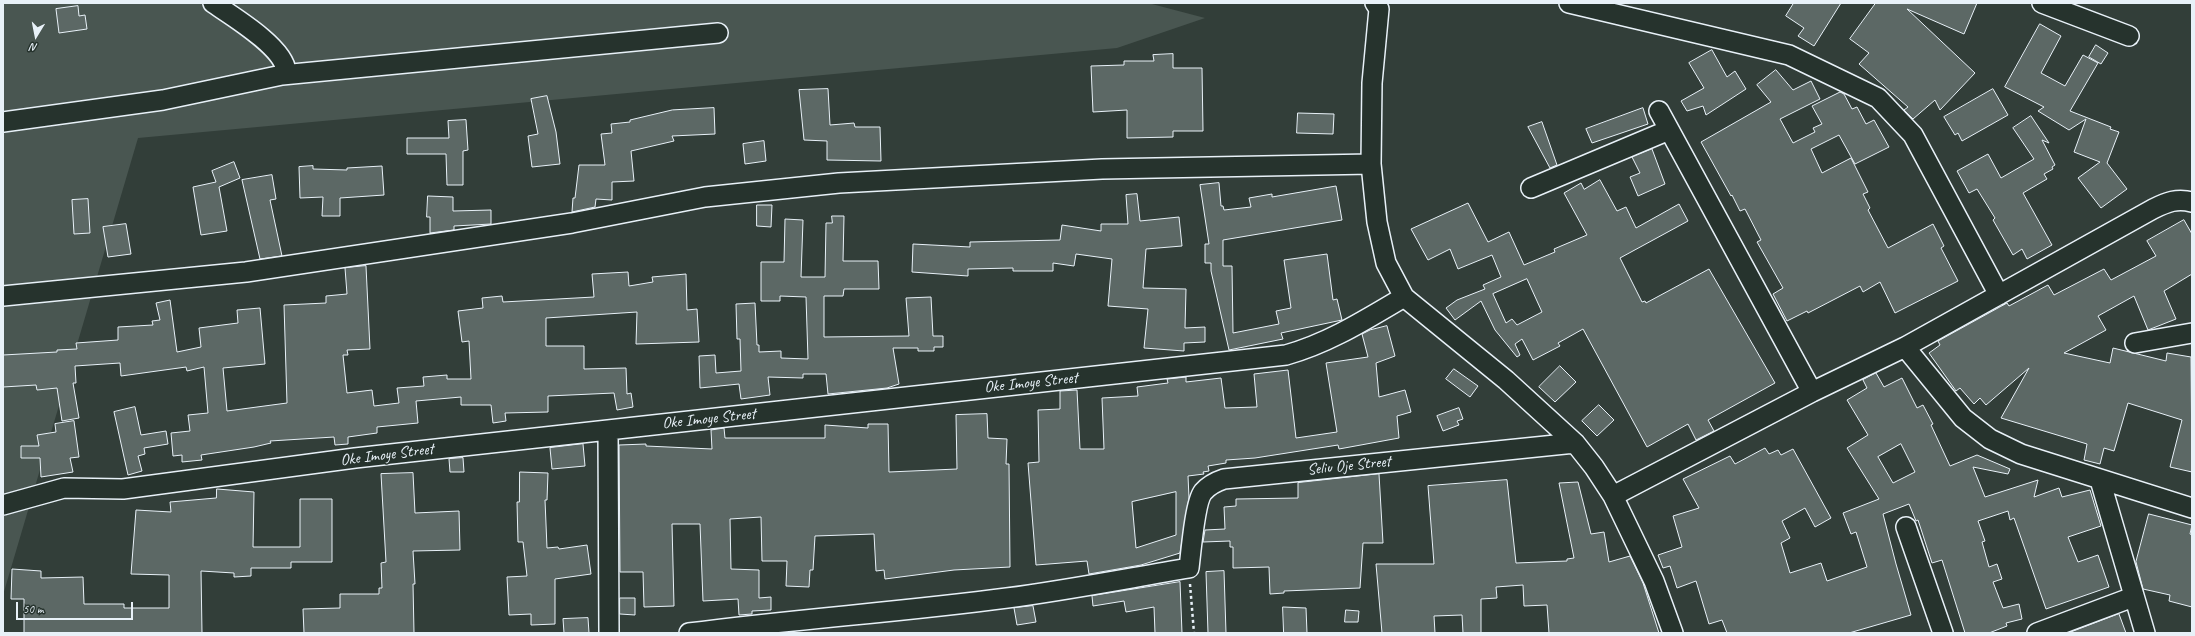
<!DOCTYPE html>
<html>
<head>
<meta charset="utf-8">
<style>
  body { margin:0 }
  #map { position:relative; width:2195px; height:636px; overflow:hidden; background:#323e39; font-family:Caveat,sans-serif }
  canvas { display:block }
  .frame { position:absolute; inset:0; border:4px solid #e8f1f8; pointer-events:none }
  .north { position:absolute; left:16px; top:16px; width:40px; height:40px; -webkit-text-stroke:3px #26332d; paint-order:stroke; rotate:190deg; font-size:11px; font-weight:700; line-height:16px; text-align:center; color:#e8f1f8 }
  .north::after { content:''; display:block; margin:auto; width:14px; height:18px; background:#e8f1f8; clip-path:polygon(50% 0,100% 100%,50% 72%,0 100%) }
  .scale { position:absolute; left:16px; top:602px; width:117px; height:18px; box-sizing:border-box; border:2px solid #e8f1f8; border-top:0; padding-left:5px; font-size:12px; line-height:14px; white-space:nowrap; color:#e8f1f8; -webkit-text-stroke:3px #26332d; paint-order:stroke }
</style>
</head>
<body>
<div id="map">
<canvas width="2195" height="636"></canvas>
<div class="frame"></div>
<div class="north">N</div>
<div class="scale">50 m</div>
</div>
<script>
const g = document.querySelector('canvas').getContext('2d');
g.lineJoin = 'round';
function fillPath(path, color) { g.fillStyle = color; g.fill(path, 'evenodd'); }
function trace(path, color, width, dash) { g.strokeStyle = color; g.lineWidth = width; g.lineCap = dash ? 'butt' : 'round'; g.setLineDash(dash || []); g.stroke(path); }
function drawText(font, color, halo, rows, align = 'center') {
  g.font = font + ' Caveat,sans-serif'; g.lineWidth = 3; g.setLineDash([]); g.textBaseline = 'middle'; g.strokeStyle = halo; g.fillStyle = color; for (const [text, x, y, turn = 0] of rows) {
    g.save(); g.translate(x, y); g.rotate((+turn || 0) * Math.PI / 180); g.textAlign = isNaN(turn) ? turn : align; if (halo) g.strokeText(text, 0, 0); g.fillText(text, 0, 0); g.restore();
  }
}
fillPath(new Path2D(`
  M3,3h1145l57,15 -88,30 -979,90 -135,457z`), '#495651');
const building = new Path2D(`
  M1794,3h47l-27,43 -16,-10 6,-8 -18,-12z
  M1876,3h101l-13,31 -57,-25 68,64 -35,37 -5,-10 -22,19 -9,-9 4,-3 -49,-43 10,-11 -19,-14z
  M78,6l1,10 6,-1 2,14 -28,4 -3,-24z
  M2040,24l21,12 -20,37 24,13 18,-31 15,8 -28,48 41,16 -1,2 9,3 -12,31 20,26 -26,19 -23,-30 22,-16 -26,-10 12,-33 -17,11 -31,-19 6,-4 -39,-20z
  M2096,45l12,8 -7,11 -12,-7z
  M1712,50l15,27 8,-6 11,18 -40,26 -3,-9 -16,5 -6,-10 23,-13 -15,-25z
  M1173,54v14h29l1,63h-30v6l-46,1v-28l-34,2 -2,-46 33,-1v-4h30l-1,-6z
  M1776,70l17,20 18,-9 9,18 -40,20 13,24 22,-11 -2,-4 9,-4 -10,-18 28,-14 4,2 8,15 5,-2 9,17 8,-4 15,27 -34,17 -16,-29 -28,14 11,24 29,-15 17,34 -5,2 7,14 -2,2 20,38 45,-24 11,22 -3,2 17,33 -63,32 -15,-31 -17,10 -3,-6 -52,27 -1,-2 -20,10 -14,-27 10,-6 -26,-46 4,-2 -16,-31 -5,2 -8,-16 -1,1 -30,-54 70,-40 -14,-17z
  M828,89l2,36 24,-2 1,4h25l1,34 -54,-1v-19l-23,-1 -5,-50z
  M1993,89l15,26 -46,26 -4,-8 -3,2 -11,-18z
  M547,96l9,36 4,32 -28,3 -4,-31 10,-2 -7,-35z
  M714,108l1,26 -43,2 2,5 -43,10 3,30 -22,1v18l-16,-1 -1,8 -23,5 1,-14h2l4,-33h26l-4,-31 11,-1 -1,-9 19,-2v-2l42,-10z
  M1643,108l5,16 -56,19 -6,-14z
  M1298,113l36,1 -1,20 -36,-1z
  M2031,116l18,27 -7,-3 13,25 -3,2 1,2 -9,5 3,5 -24,14 29,52 -25,14 -5,-10 -9,6 -20,-35 2,-2 -18,-29 -8,4 -12,-22 31,-17 13,24 33,-19 -21,-31z
  M466,120l2,30 -5,1v34h-16l-1,-31h-39v-16h42l-1,-17z
  M1542,122l15,43 -7,3 -22,-41z
  M764,141l2,20 -21,3 -2,-20z
  M1652,149l13,35 -27,12 -8,-19 10,-4 -8,-16z
  M234,162l6,16 -21,9 8,44 -26,4 -8,-48 23,-5 -4,-11z
  M313,166v3l34,1v-2l35,-2 2,29 -44,3v18h-18l1,-19 -23,1 -1,-31z
  M272,175l4,24 -6,1 12,56 -22,3 -18,-79z
  M1600,180l17,31 9,-4 10,21 43,-24 9,17 -68,37 22,44 3,-1 1,2 63,-34 66,114 -67,37 6,11 -18,9 -8,-16 -41,23 -64,-118 -25,14 2,3 -27,14 -11,-21 -7,5 5,11 -3,2 -22,-27 -14,-29 -26,19 -9,-12 11,-8 28,-11 -2,-4 18,-8 -9,-22 -34,14 -8,-20 -22,11 -17,-31 57,-26 20,39 21,-10 15,33 31,-13 -1,-3 33,-14 -23,-42 17,-10 3,6zM1527,279l15,33 -25,13 -5,-6 -6,4 -13,-29z
  M1219,183l2,23h2l1,4 27,-3 -2,-9 23,-4v3l64,-11 6,34 -119,20v26h9l1,67 46,-9 -3,-13 15,-3 -7,-48 43,-6 6,46 4,-1 5,21 -61,13 2,6 -54,11 -18,-79v-8h-6v-19h4l-9,-59z
  M1137,194l3,27 39,-4 3,29 -36,3 -3,39 43,1 -1,39 20,-1v15l-21,1v8l-40,-3 4,-39 -40,-3 4,-47 -36,-5 -2,12 -21,-3v8h-40v-3l-45,1v7l-56,-4 1,-28 57,3v-5l90,-2 2,-15 39,6v-7h27l-2,-29z
  M428,196l25,1v14l38,-1v14l-37,2v4l-24,3v-16h-3z
  M88,199l2,34 -16,1 -2,-34z
  M757,205h15l-1,22 -14,-1z
  M832,216h12l-1,45h35l1,28h-35l-1,7h-19v41l85,-1 -3,-38 25,-1 2,39h10v11h-9v4h-16v-3h-25l6,36 -12,4 -59,6 -2,-20h-23v4l-35,-1 2,18 -29,4 -2,-15 -39,4 -1,-32 16,-1 1,18 25,-2 -1,-32h-3l-1,-35 19,-1 2,42h2v7l22,-1v7l27,1 -2,-62 -26,-1v5h-19v-39h23l1,-43 18,1 -2,57h24l1,-54h6z
  M2184,220l8,14v40l-28,17 12,28 -28,11 -14,-34 -36,20 8,14 -42,23 46,10 3,-15 53,13 1,-8 24,4 1,115 -22,-5 12,-47 -54,-17 -14,48 -10,-3 -4,16 -16,-4 3,-16 -86,-26 28,-50 -43,37 -6,-7 -6,6 -14,-16 -4,3 -27,-38 11,-8 -2,-4 69,-38 2,3 39,-21 6,10 50,-26 7,11 45,-24 -9,-15z
  M126,224l5,30 -23,3 -5,-30z
  M366,266l4,83 -23,1 1,5h-5l4,38 25,-3 2,16 25,-3 -2,-15 27,-2 -1,-9 24,-2v4h24l-2,-38 -7,1 -4,-31 25,-3 -1,-10 20,-2 1,6 91,-5 -2,-23 36,-2 1,14 24,-4 -1,-5 34,-3 1,36 10,-1 2,33 -63,2 1,-32 -91,6v28h38v23l42,-1 1,26 4,-1 2,14 -16,3 -3,-17 -66,3v16l-43,1 1,8 -13,2 -2,-18h-30v-8l-45,4 2,22 -41,4v6l-29,4v7l-13,1 -1,-8 -64,4 1,2 -17,4 -53,8 1,5 -20,2v-7l-9,1 -2,-23 19,-2 -2,-16 20,-2 -4,-46 -17,4 -1,-4 -65,9 -1,-13 -45,3 1,17h-3l6,35 -17,3 -5,-33 -20,2 -1,-5 -33,2v-32l54,-3v-2l20,-1 -1,-6 42,-3v-13l35,-2 -1,-4 8,-1 -4,-17 14,-3 7,52 24,-5 -2,-19 39,-5 -1,-13 23,-2 5,56 -42,4 4,43 60,-8 -3,-98 42,-2v-7l21,-2 -2,-26z
  M1387,326l8,30 -19,7 3,34 26,-7 6,22 -14,4 2,22 -60,11 -1,-4 -83,13 -29,2v3l-18,3 1,5 -6,1 1,2 -16,2 1,22 -9,55 -39,12 -52,9 -2,-13 -51,4 -8,-102 11,-1 -1,-52 22,-1v-18l17,-1 3,59h24l-2,-51 36,-2 -1,-9 31,-4 -1,-4 19,-2v5l35,-4 4,30 32,-1 -3,-33 34,-4 8,68 41,-6 -11,-69 42,-6 -6,-23 8,-4zM1176,492v43l-40,13 -4,-46z
  M1560,366l16,16 -21,20 -16,-15z
  M1454,369l24,17 -8,11 -24,-18z
  M1876,373l8,14 18,-9 15,30 6,-3 10,19 -2,1 19,41 27,-11 33,14 -2,5 -35,-7 12,30 53,-17 -4,17 25,-9 3,9 28,-7 11,36 -33,11 10,25 20,-7 11,32 -63,22 -32,-91 -4,2 -2,-9 -30,10 7,20 -3,1 7,25 8,-3 5,15 -9,3 10,26 16,-4 3,15 -16,4 1,3 -18,7h-24l-23,-73 -10,3 -14,-43 -2,1 -7,-17 -26,10 13,50 15,51 -62,18h-122l-5,-13 -13,4 -13,-43 -19,7 -7,-22 -7,2 -5,-13 24,-8 -9,-31 26,-8 -16,-29 47,-23 5,8 30,-16 4,6 9,-4 3,5 12,-6 38,69 -16,9 -10,-19 -23,13 8,17 -9,5 9,30 31,-10 6,18 40,-14 -11,-35 -5,2 -8,-21 36,-14 -32,-51 21,-13 -21,-35 20,-12 -4,-8zM1901,444l14,28 -22,11 -15,-26z
  M1599,405l15,15 -17,16 -15,-15z
  M135,407l6,28 25,-4 2,13 -24,4 1,6 -7,2 4,15 -14,4 -14,-63z
  M1459,408l4,11 -6,2 2,4 -16,6 -6,-15z
  M987,414l1,24 19,1 -1,25h3l1,103 -56,3 -69,9 -1,-9 -8,1 -2,-37 -59,2 -2,34h-3l-1,17 -23,-1 1,-25h-25l-1,-44 -31,2 1,50 28,1v28l12,-1v13l-19,1v3l-13,1 -1,-16 -35,2 -3,-77h-28l2,82 -30,1 -1,-35h-23l-1,-127 27,-1v2l66,3 -1,-19 13,-2 1,10h100v-13l43,3v-4h20l1,48 68,-3 -1,-54z
  M74,421l5,36 -9,1 3,14 -32,5 -1,-19h-19v-12h18l-2,-11 19,-3 -1,-8z
  M583,444l2,22 -33,3 -2,-21z
  M463,458l1,14h-14l-1,-13z
  M520,472l28,1 -1,27h-2l2,48 11,-1 1,2 28,-4 4,29 -36,5v45l-24,1v-11l-22,1 -2,-38 20,-1 -4,-34h-5l-1,-40h2z
  M413,473l2,40 44,-2 1,39 -47,1 2,33h-2l1,49h-110l-1,-24 37,-1v-14h39v-6h3l-1,-25 5,-1 -5,-88z
  M1379,474l4,69h-20l-3,45 -76,3v2l-14,1 -1,-27 -36,1v-21h-3v-6l-27,1 2,-12 20,-1 -1,-22 12,-1v-7l62,-1v-15z
  M1507,480l9,83 51,-2v-2l7,-1 -15,-75 19,-1 13,52 13,-2 5,30 21,-6 13,27 16,50h-110l-2,-28 -23,1 -1,-21 -27,2 1,11 -16,1v34h-18l-1,-18 -28,1 1,17h-53l-6,-69h58l-6,-78z
  M217,489l37,3 -1,55h47v-48h32v63h-41v6h-40v8l-17,1v-4l-33,-2 1,62h-178v-34h-13l1,-30 29,2v7l42,-1 1,27h40v4h45v-33l-38,-1 5,-64 35,2 -1,-10 46,-4z
  M2149,514l43,11 -2,9 2,1v72l-23,-6 1,-6 -27,-6 -7,-27z
  M1224,571l2,62h-18l-2,-61z
  M1180,582l2,51h-27l-1,-26 -28,5 -2,-11 -31,5 -1,-10z
  M620,598h15v17l-15,-1z
  M1033,606l3,16 -19,3 -3,-17z
  M1283,607l23,1 1,25h-23z
  M1346,610l13,1 -1,11h-13z
  M2119,614l7,19h-58l42,-16z
  M588,618l1,15h-25l-1,-14z`);
fillPath(building, '#5c6865');
trace(building, '#e8f1f8', 1);
const minor = new Path2D(`
  M1375,3l4,6 -7,74 -1,81 6,58 9,41 18,34 102,83 69,63 19,24 19,29 41,85 19,52
  M1569,3l220,52 89,43 35,37 86,160
  M2042,3l87,33
  M282,75l436,-42
  M1659,111l153,281
  M3,122l160,-22 119,-25 4,-4c-2,-24 -54,-55 -73,-68
  M1531,188l138,-58
  M3,296l243,-24 326,-49 133,-26 134,-14 263,-14 269,-5
  M2135,343l57,-10
  M1905,347l58,71 27,21 31,15 171,54
  M608,430l1,203
  M2100,480l45,153
  M1613,496l199,-104 93,-45 248,-138c14,-7 24,-11 39,-7
  M3,505l61,-17 59,1 232,-31 931,-103c43,-12 79,-35 118,-58
  M1906,527l37,106
  M689,633c106,-14 213,-21 318,-35 61,-8 122,-20 182,-30 2,-16 6,-66 14,-76 6,-7 12,-10 21,-13l351,-36
  M2037,633l96,-36`);
trace(minor, '#e8f1f8', 22);
trace(new Path2D(`
  M1190,584l4,49`), '#e8f1f8', 2.5, [3, 3]);
trace(minor, '#26332d', 19);
drawText('16px', '#e8f1f8', '#26332d', [
  ["Oke Imoye Street",1031,383,-6],
  ["Oke Imoye Street",709,419,-6],
  ["Oke Imoye Street",387,455,-7],
  ["Seliu Oje Street",1349,466,-6]
]);
</script>
</body>
</html>
